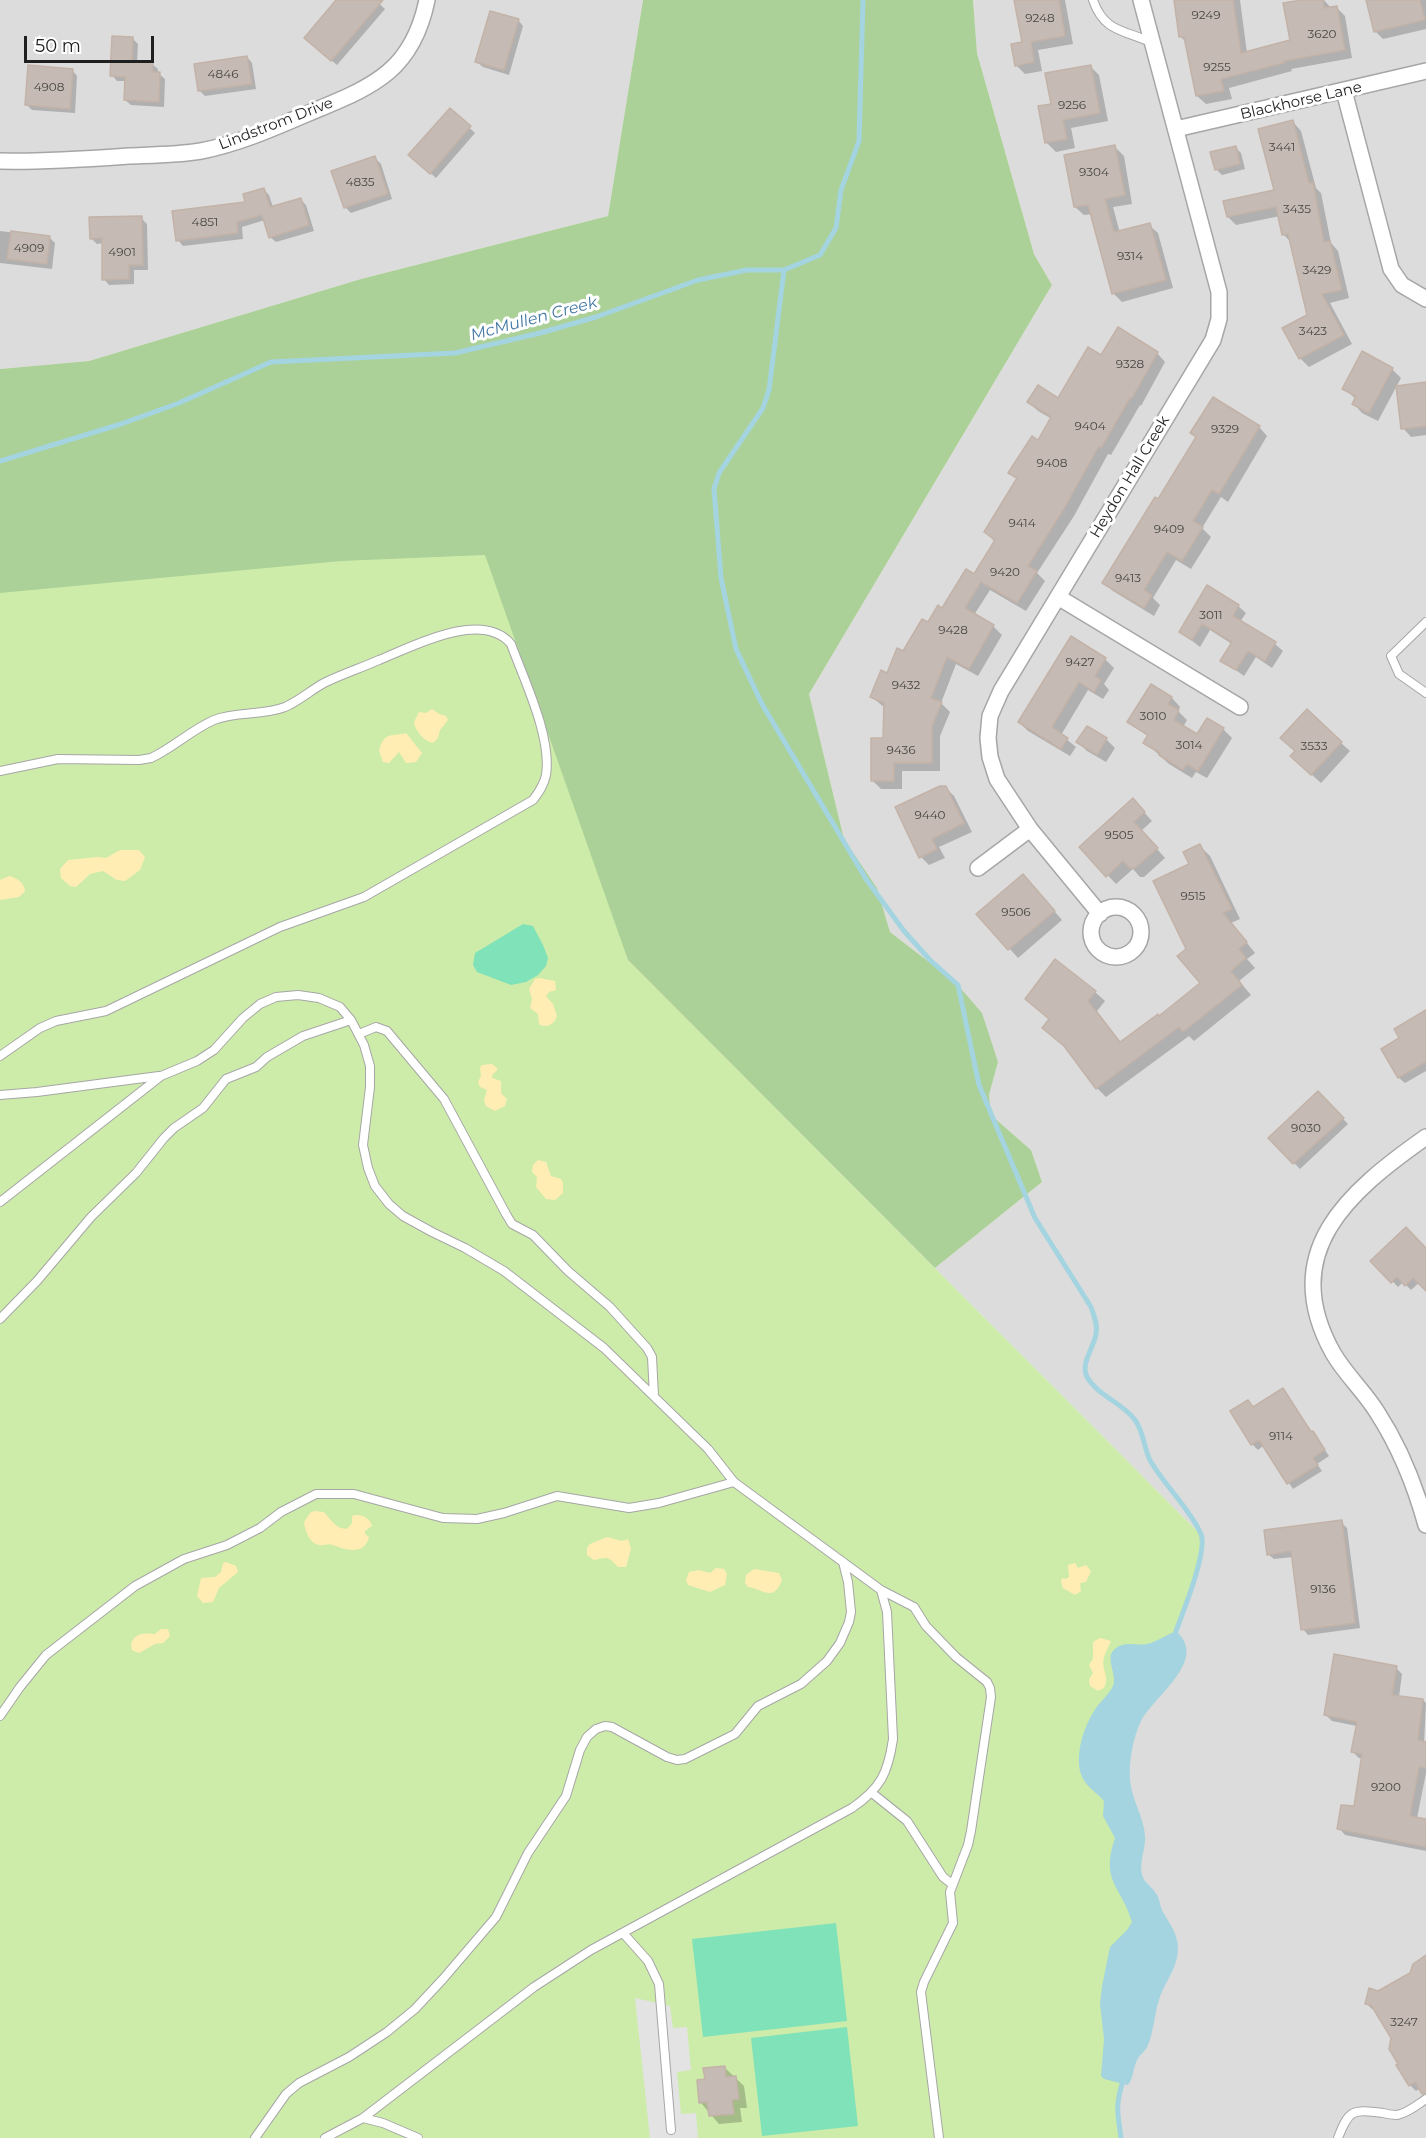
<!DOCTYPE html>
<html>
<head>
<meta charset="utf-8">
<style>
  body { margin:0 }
  #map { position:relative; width:1426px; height:2138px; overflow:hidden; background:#f0ece5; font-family:Montserrat,sans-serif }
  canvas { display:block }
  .scale { position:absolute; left:24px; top:36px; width:130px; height:27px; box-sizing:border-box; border:3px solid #1f1f1f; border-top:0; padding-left:8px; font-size:18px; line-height:21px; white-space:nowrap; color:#1f1f1f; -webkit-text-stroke:4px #fff; paint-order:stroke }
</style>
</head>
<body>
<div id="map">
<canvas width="1426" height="2138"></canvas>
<div class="scale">50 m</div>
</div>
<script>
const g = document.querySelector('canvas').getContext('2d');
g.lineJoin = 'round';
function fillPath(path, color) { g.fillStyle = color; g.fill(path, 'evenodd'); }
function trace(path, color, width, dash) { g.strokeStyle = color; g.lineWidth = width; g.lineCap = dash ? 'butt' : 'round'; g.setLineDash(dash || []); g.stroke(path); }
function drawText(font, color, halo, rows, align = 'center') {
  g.font = font + ' Montserrat,sans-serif'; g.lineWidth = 6; g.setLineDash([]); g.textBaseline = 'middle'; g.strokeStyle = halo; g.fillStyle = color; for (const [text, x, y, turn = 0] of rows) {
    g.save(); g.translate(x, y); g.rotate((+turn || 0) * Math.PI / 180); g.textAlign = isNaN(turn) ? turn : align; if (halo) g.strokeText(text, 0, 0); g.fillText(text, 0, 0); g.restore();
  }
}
fillPath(new Path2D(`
  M0,0h643l-35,216 -247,63 -272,82 -89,8z
  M973,0h453v2138h-305l-4,-20v-17l5,-17 14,-192 -21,-155 61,-106 23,-68 3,-27 -267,-268 107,-86 -11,-32 -40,-35 -2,-20 9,-33 -43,-80 -65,-50 -13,-44 -33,-49 -35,-145 243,-409 -18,-31 -57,-201z`), '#dddcdc');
fillPath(new Path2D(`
  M458,363l170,597 574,576 -3,27 -23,68 3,27 -64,79 21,155 -14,192c-7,24 -4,30 -1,54h-1121v-1677z`), '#cdeca9');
fillPath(new Path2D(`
  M643,0h330l4,53 57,201 18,31 -243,409 35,145 33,49 13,44 65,50 27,31 16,49 -9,33 2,20 40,35 11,32 -107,86 -307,-308 -143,-405 -144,6 -341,32v-224l89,-8 272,-82 247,-63z`), '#abd198');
fillPath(new Path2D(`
  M432,709l7,5 7,2 2,4 -8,10 -2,8 -5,5c-9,-2 -18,-12 -19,-21l5,-10 7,1z
  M406,733l16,20 -6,9 -10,1 -7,-11 -10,11 -6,-1 -4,-11c5,-20 12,-14 27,-18z
  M120,850h19l6,7 -5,13 -15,11 -8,-1 -14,-9 -13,3 -14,13 -6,-1 -9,-8 -1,-9 8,-9 30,-3 8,1z
  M9,876c8,2 15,6 16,15l-6,6 -19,3v-20z
  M539,978l16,3 1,9 -7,2 -3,4 7,8 4,12c-2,8 -11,13 -18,8l-1,-10 -8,-6 2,-9 -3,-10 6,-10z
  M492,1064l5,4v2l-5,5v3l9,3v12l6,6 -2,7 -10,5 -9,-5 -2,-6 3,-10 -7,-3 -2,-5 3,-6 -1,-8 2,-3z
  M538,1160l8,2 5,14 10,3 2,4v10l-8,7 -9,-1 -10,-12 1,-10 -5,-5 1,-7z
  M314,1511l10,1c7,8 12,17 23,17l5,-6v-7c7,-3 18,1 20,10l-7,5v3l4,3c-5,19 -23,13 -36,8 -5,-2 -9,1 -14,0 -10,-2 -14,-15 -15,-23l6,-9z
  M607,1537l15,4 6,-2 3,10 -5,18h-8c-10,-11 -10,-10 -24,-7l-7,-5v-7l3,-4z
  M226,1562l10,4 2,6 -19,16 -6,14 -10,1 -6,-7 4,-18 14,-1 6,-5 2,-9z
  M1075,1563l3,5 8,-3 5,6 -5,11 -6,1 1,8 -6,4 -12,-7 -2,-6 1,-4 4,1 3,-2 -1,-12z
  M716,1568l8,1 3,5 -2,11 -15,7 -22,-7 -2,-5 3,-8 10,-2 11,3z
  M754,1569l25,4 3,7c-9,23 -18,9 -34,7l-3,-4 1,-8z
  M161,1629h7l2,7 -7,7 -8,1 -16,9 -7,-3 -1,-6c4,-12 14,-11 24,-10z
  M1100,1638l11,3c-4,9 -10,18 -7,28 2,8 4,11 0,19l-6,3 -8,-5 -1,-6 4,-7 -4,-8 4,-6v-17z`), '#ffedb4');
fillPath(new Path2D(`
  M523,924l10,2 10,19 5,13 -2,8 -8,9 -12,7 -15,3 -34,-13 -4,-7 2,-12z
  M836,1923l11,98 -144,16 -11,-98z
  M847,2027l11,99 -96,10 -11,-98z`), '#80e2b9');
fillPath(new Path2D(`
  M635,1998l35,8 3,22 14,-1 4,43 -14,2 4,42 15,-1 2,25h-48z`), '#e3e3e3');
fillPath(new Path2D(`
  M1176,1631c33,29 -21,64 -35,90 -8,17 -12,39 -11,58 1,20 14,38 15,57 1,15 -9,31 0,45 4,5 9,8 12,14 3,5 3,12 6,17 6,11 11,16 14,28 5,24 -12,40 -18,60 -5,15 -5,31 -11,45 -2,6 -8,9 -11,15 -4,8 -3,17 -9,25l-24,-6 -3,-3 3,-37 -4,-35 2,-18 8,-39 17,-17 5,-8c-11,-37 -32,-40 -17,-84l-12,-22 1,-15c-6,-7 -14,-12 -19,-19 -14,-20 -1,-57 11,-74 5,-7 13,-14 17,-22 5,-12 -10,-29 3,-38 9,-7 21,-2 31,-4 7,-1 21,-10 29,-13z`), '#a4d4df');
fillPath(new Path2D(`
  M338,0h37l10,9 -48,56 -26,-22z
  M1015,0h50l8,44 -35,6 4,21 -17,3 -9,-9 7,-22z
  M1175,0h65l7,53 45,-12 19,-41h13l7,8 5,-1 9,9 7,42 -61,11 1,2 -63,17 3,11 -26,5 -9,-8 -10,-53 -6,-6z
  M1367,0h59v29l-43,10 -8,-8z
  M518,20l5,6 -14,49 -26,-8 -6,-5z
  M132,38l6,6 -1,19 15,1 6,5v4l7,6 -1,28 -33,-2 -6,-5 1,-19h-9l-5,-6z
  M247,57l5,6 4,26 -51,7 -5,-5z
  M1090,66l9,9 9,46 -37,7 4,20 -19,4 -9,-9 -7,-36 13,-2z
  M72,70l5,6 -2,37 -43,-3 -6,-6z
  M450,110l25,23 -39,45 -20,-18z
  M1293,122l8,9 15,57 5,5 10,50 7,8 11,47 -19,5 22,41 -43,23 -9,-9 -16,-30 25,-12 -17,-73 -9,-9 -3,-18 -44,9 -8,-8 48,-26z
  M1115,147l9,9 8,48 -19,3 7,26 29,-8 9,8 15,55 -51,14 -9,-9 -21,-79 -8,1 -9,-8z
  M1236,148l5,5 4,16 -23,6 -6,-6z
  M375,158l6,6 11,35 -41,14 -6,-6z
  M264,190l5,5 4,12 27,-8 6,6 8,26 -38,11 -6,-5 -5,-17 -23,7 1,12 -60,7 -5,-6 69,-37z
  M141,218l6,6 1,46h-14v14l-25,1 -5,-6 -1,-36 -6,1 -6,-6z
  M0,231l49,6 6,6 -3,26 -52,-6z
  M1157,353l8,9 -24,44 -1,-1 -29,50 -3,-1 -34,62 -37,57 8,8 -19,30 -36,-21 -16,25 19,11 9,9 -24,41 -22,-12 -15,39 9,9 -10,24v35h-38v18h-21l-9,-9 12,-41 1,-31 -13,-11 32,-44 70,-77 21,-34 -9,-10 32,-52 -8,-7 29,-31 13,-23 -14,-8 -9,-9 30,-2 43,-43z
  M1363,353l29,16 9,9 -23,43 -16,-8 -8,-9 2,-5 -12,-10z
  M1426,383v52l-15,2 -8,-9z
  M1259,427l8,9 -39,66 -7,-5 -19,31 9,9 -20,32 -15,-9 -23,38 7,7 -6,11 -41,-25 -9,-9 54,-81z
  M1208,587l30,19 8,7 -6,9 35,22 8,7 -11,17 -16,-11 -12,19 -22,-16 10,-16 -22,-14 -10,17 -19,-15z
  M1105,659l9,9 -10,16 5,6 -6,9 -15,-9 -27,45 15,12 -6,9 -42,-25 -9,-9z
  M1152,686l20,12 8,9 -2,4 9,9 -4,7 15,10 25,-8 9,9 -25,40 -11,-6 -4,6 -23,-14 -24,-22 4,-5 -20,-15z
  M1087,728l19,11 9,9 -9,14 -19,-11 -9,-9z
  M1341,743l9,8 -29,32 -20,-18z
  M945,787l9,9 18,36 -33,15 6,11 -16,7 -8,-8z
  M1141,809l11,12 -11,10 24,27 -21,19h-4l-7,-8 -17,15 -35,-37z
  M1200,846l10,10 30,63 -9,4 24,30 -8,6 8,9 -16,13 12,14 -57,46 -5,-5 -83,61 -9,-9 -29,-39 -14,-12 41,-45 10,9 -8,10 24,32 38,-25 43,-35 -15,-34 4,-85z
  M1031,884l31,36 -44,38 -39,-44z
  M1426,1012v59l-21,12 -6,-5 -16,-29 18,-10z
  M1318,1093l30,31 -48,45 -30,-31z
  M1426,1250v39l-6,-7 -9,8 -8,-8 -5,5 -25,-26z
  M1283,1390l46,66 -12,8 5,7 -29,18 -29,-44 -6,5 -6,-6 -4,-42 6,6z
  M1341,1522l6,6 13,100 -52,7 -5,-6 -10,-72 -19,2 -6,-5z
  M1396,1668l6,6 -3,23 24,3 3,3 -2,40h2v30l-9,45 9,2v31l-81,-16 -6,-7 16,-20 8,-49 -4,-1 -6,-6 4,-26 -25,-5 -6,-6z
  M1426,1960v135l-6,-7 -4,3 -6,-6 -12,-19 2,-2 -7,-26 -17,-29h-4l-6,-6 13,-11 32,-17z
  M724,2067l20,19 3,22h-7l2,14 -23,2 -18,-21z`), '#0003');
trace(new Path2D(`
  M784,270l-15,120 -6,18 -44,65 -5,16 7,89 15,71 26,55 104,175 38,52 26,29 28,25 21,100 56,133 56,89c3,9 7,18 5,27 -2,13 -16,30 -9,43 11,19 36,26 48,43 9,12 9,30 16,42 15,25 38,46 50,72 7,17 -18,78 -25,97
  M0,461l121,-37 58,-21 92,-41 184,-9 85,-20 56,-16 102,-37 49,-10h37l36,-15 16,-27 5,-38 18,-49 4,-141
  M1121,2138c-3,-24 -6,-30 1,-54`), '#a4d4df', 5);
const building = new Path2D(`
  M336,0h47l-52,61 -27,-23z
  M1014,0h45l6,36 -34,6 3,20 -19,4 -4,-22 11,-2z
  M1174,0h59l8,53 49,-13 -7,-37 19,-3h21l1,8 13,-2 8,44 -61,11v2l-63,16 3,12 -28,5 -12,-59h-5z
  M1366,0h54l5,20 -51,12z
  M490,11l29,8 -15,51 -29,-8z
  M112,36l21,1 -1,24 21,1 -1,10h8l-1,30 -35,-2 1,-23 -15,-1z
  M247,56l5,28 -54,7 -4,-27z
  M28,65l45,4 -3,40 -45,-4z
  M1091,65l9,48 -37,7 4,19 -22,4 -7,-37 13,-2 -6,-31z
  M450,108l21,18 -41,48 -22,-19z
  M1293,120l16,63h4l11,59 6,-1 12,49 -20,4 22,41 -45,24 -17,-31 25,-13 -19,-81 -6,1 -6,-28 -49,10 -4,-16 51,-11 -16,-61z
  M1115,145l10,50 -20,4 9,33 36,-9 16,57 -54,14 -24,-89 -14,2 -10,-52z
  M1236,146l4,18 -25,6 -5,-18z
  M375,156l13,38 -44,14 -13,-37z
  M264,188l6,19 31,-9 8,27 -40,13 -7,-23 -25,7 1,11 -62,8 -4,-30 73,-9 -2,-8z
  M142,216l1,49h-14v14l-27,1v-42l-12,1 -1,-22z
  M11,231l39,5 -3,28 -40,-5z
  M1118,327l40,25 -26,46h-2l-29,50 -2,-2 -34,61 -37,59 9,5 -20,32 -36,-21 -16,26 29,17 -25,44 -22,-12 -16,41 11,4 -10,24v37h-38v18h-23v-43h12l1,-35 -14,-6 11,-27 6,3 10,-25 6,3 19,-32 6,3 10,-17 4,3 24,-39 8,5 21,-34 -11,-8 33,-54 -9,-5 24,-37 6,4 13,-23 -24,-15 11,-17 20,13 30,-51 13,8z
  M1362,351l31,17 -24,45 -17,-9 4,-8 -14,-7z
  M1426,382v44l-25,3 -5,-43z
  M1213,397l47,29 -41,68 -7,-4 -19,31 10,6 -21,34 -15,-9 -23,38 8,5 -8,13 -42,-25 53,-86 3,2 38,-62 -6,-4z
  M1207,585l32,20 -6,11 43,26 -11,19 -17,-10 -12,19 -16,-9 12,-19 -30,-18 -10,16 -13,-8z
  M1071,636l35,22 -11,18 6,4 -7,12 -15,-10 -27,45 16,11 -7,11 -43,-27z
  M1151,684l21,13 -4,7 11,6 -5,10 23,14 10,-16 17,10 -26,43 -11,-7 -4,6 -24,-15 1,-2 -17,-10 5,-8 -21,-13z
  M1307,709l35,33 -31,33 -21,-19 5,-5 -15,-13z
  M1087,726l20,12 -10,17 -21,-13z
  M940,786h6l18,37 -32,16 5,10 -18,9 -24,-51z
  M1133,798l12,14 -11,10 24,26 -23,20h-5l-7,-7 -17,16 -27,-30z
  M1200,844l32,65 -9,4 24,29 -8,7 7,9 -15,13 11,14 -59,47 -4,-5 -83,62 -32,-43 -22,-18 7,-9 -24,-20 30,-40 41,32 -8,10 32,41 38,-28 1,2 41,-33 -23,-27 9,-7 -33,-68 36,-17 -6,-12z
  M1023,874l32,37 -47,39 -32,-36z
  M1426,1010v52l-28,16 -17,-29 18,-11 -5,-9z
  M1318,1091l26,27 -51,46 -25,-26z
  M1406,1227l20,21v43l-13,-13 -8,8 -8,-9 -6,6 -21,-22z
  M1283,1388l28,44 2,-1 12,19 -12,8 5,7 -31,19 -28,-44 -8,5 -21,-34 18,-11 5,7z
  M1342,1520l13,103 -54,7 -10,-79 -24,4 -3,-25z
  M1334,1654l63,12 -5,29 31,4 -5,41 8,2v26l-7,-1 -9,49 16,3v28l-89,-18 4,-24 13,1 8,-52 -11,-2 6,-30 -33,-7z
  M1426,1955v138l-4,1 -7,-12 -6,4 -13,-21 2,-1 -9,-15 2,-11 -20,-33 -6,-1 4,-16 9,3 32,-18 3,-9z
  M725,2066l1,11 10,-1 3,23 -7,1 2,14 -25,2 -2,-14 -8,1 -2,-23 8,-1 -2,-11z`);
fillPath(building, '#c5bbb4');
trace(building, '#c3b2a7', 1.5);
const service = new Path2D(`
  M1093,0c11,32 31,30 58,42
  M1426,622l-35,34 8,18 27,19
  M0,771l58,-12 81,1 12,-2c22,-10 40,-28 63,-38 22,-9 48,-4 71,-13 14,-6 26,-17 39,-24 18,-9 37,-15 55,-23 33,-13 102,-51 132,-16 13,36 41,93 35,131 -2,10 -7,17 -13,25l-169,97 -84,30 -174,84 -50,10 -16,7 -40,28
  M359,1034l17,-7 11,4 57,68 62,115 6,10 21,11 35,36 42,36 37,41 5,9 2,39
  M0,1095l37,-3 122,-16
  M0,1202l161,-126 36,-15 17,-11 29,-32 17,-14 16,-7 22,-2 21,3 21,9 11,13 13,25 6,21v21l-7,58 5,23 7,18 14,18 14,12 29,16 33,16 39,23 100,77 104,101 26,33 147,108 6,22 6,127c-5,34 -12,49 -41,69l-261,142 -57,37 -171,131 -38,20
  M0,1319l37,-38 54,-64 45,-44 28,-35 10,-10 29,-20 23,-29 30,-12 11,-10 36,-21 48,-16
  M881,1590l33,17 12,19 30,31 31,25 3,6 1,9 -20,134 -3,14 -18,47 3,31 -29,59 -3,10 18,146
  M0,1716l20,-29 26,-32 89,-69 49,-27 43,-14 33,-17 21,-16 35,-18h38l89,24 34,1 27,-6 53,-17 72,12 30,-5 75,-21
  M872,1793l35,28 36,56 9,7
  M623,1933l25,28 11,23 12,146
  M363,2118l20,5 35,15
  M255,2138l31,-44 13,-11 50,-26 38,-25 28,-23 28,-30 53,-62 32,-64 38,-57 14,-46 7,-13 9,-8 9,-3 7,1 55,30 10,3 8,-1 50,-25 23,-28 43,-22 26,-23 13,-18 9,-21 2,-10 -3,-30 -5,-20
  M1338,2138c11,-29 15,-29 45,-25 4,1 10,2 14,2 11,-2 20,-10 29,-16`);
const minor = new Path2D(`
  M1344,91l47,178 11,16 24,14
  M1176,129l250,-58
  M0,161c43,1 85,-2 128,-5 24,-1 49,-1 73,-5 37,-7 73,-23 108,-38 62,-26 103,-40 118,-113
  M1058,597l182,110
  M978,868l52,-39
  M1091 932a25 25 0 1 1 50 0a25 25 0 1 1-50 0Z
  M1100,914l-70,-85 -33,-50 -7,-22 -2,-19 2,-22 11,-25 212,-351 6,-21v-27l-78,-292
  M1426,1137c-78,55 -149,115 -93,216 12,21 31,38 44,59 22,34 38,73 49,113`);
trace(service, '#a6a6a6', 10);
trace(minor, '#a6a6a6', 18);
trace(service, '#fff', 8);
trace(minor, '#fff', 15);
drawText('12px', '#484644', null, [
  ["9249",1206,15],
  ["9248",1040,18],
  ["3620",1322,34],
  ["9255",1217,67],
  ["4846",223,74],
  ["4908",49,87],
  ["9256",1072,105],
  ["3441",1282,147],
  ["9304",1094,172],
  ["4835",360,182],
  ["3435",1297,209],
  ["4851",205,222],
  ["4909",29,248],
  ["4901",122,252],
  ["9314",1130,256],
  ["3429",1317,270],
  ["3423",1313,331],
  ["9328",1130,364],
  ["9404",1090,426],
  ["9329",1225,429],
  ["9408",1052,463],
  ["9414",1022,523],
  ["9409",1169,529],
  ["9420",1005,572],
  ["9413",1128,578],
  ["3011",1211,615],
  ["9428",953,630],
  ["9427",1080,662],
  ["9432",906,685],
  ["3010",1153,716],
  ["3014",1189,745],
  ["3533",1314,746],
  ["9436",901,750],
  ["9440",930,815],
  ["9505",1119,835],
  ["9515",1193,896],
  ["9506",1016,912],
  ["9030",1306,1128],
  ["9114",1281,1436],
  ["9136",1323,1589],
  ["9200",1386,1787],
  ["3247",1404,2022]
]);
drawText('15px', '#1f1f1f', '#fff', [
  ["Blackhorse Lane",1301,101,-13],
  ["Lindstrom Drive",276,124,-21],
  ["Heydon Hall Creek",1130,477,-59]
]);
drawText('italic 16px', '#4276a3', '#fff', [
  ["McMullen Creek",534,319,-15]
]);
</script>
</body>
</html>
